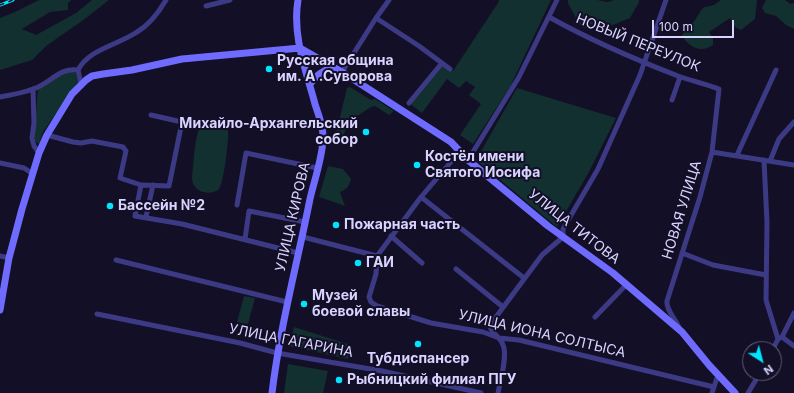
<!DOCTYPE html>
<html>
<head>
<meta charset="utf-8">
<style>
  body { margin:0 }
  #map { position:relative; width:794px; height:393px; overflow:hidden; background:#130f26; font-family:Inter,sans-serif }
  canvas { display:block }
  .north { position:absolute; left:742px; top:341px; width:40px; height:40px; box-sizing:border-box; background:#130f26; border:1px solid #625e7d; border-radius:50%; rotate:144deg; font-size:11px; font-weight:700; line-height:16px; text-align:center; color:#d9d4ff }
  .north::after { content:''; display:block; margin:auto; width:14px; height:18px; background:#00e5ff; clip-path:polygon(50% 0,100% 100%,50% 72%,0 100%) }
  .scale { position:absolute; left:652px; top:20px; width:82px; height:18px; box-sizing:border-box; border:2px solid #d9d4ff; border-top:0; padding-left:5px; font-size:12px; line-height:14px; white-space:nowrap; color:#d9d4ff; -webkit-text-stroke:3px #130f26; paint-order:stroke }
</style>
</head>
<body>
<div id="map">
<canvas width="794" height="393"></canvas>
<div class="north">N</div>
<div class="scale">100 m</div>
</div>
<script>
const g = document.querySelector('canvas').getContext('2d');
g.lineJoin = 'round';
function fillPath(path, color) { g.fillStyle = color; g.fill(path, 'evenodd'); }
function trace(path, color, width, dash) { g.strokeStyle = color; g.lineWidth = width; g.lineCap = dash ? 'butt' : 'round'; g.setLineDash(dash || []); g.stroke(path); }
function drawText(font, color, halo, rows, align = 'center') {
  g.font = font + ' Inter,sans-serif'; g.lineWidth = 4; g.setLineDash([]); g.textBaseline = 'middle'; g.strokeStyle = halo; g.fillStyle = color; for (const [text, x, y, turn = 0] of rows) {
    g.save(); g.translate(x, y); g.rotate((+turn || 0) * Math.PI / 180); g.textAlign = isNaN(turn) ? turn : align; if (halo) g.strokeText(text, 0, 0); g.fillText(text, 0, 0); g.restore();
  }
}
fillPath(new Path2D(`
  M39,0h32l-3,3v7l-18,2 -28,17 14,6 40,-22 16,-13h17l-27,21 -36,25 -14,14 -32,10v-52l15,-6z
  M499,0h52l-41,87 -37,57 -13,-9 21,-31 -12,-9 6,-8 -9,-6 -7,7 -12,-9 -25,34 -13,-10 33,-40 11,8 45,-68z
  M568,0h29l11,2 6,-2h25v2l-9,16 -22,9 -19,-3 -5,4 -5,-4 -11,-21z
  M721,0h36l-2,19 -14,11 -6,-3 -5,-9 -21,14 4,6v7c-12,9 -25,2 -31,-10l13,-15 7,-11 3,-2 9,-2z
  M766,0h19l5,4 4,-1v26l-8,-4 -10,-9 -11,-3 -3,-5z
  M73,70l3,3 2,9 -35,50 -4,12 -3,-2 -2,-5 4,-48 26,-18z
  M350,87l21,13 4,-1 19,12 -5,4 -14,-9 -4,1 -23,15 -5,15 -8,1 12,-50z
  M517,88l99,30 -27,54 -32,55 -81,-67z
  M209,119h8l7,3c2,3 3,5 4,9 1,8 -4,51 -9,58 -5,5 -18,5 -23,-1 -3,-3 -4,-7 -4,-11 2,-13 2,-46 11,-54 1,-1 5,-3 6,-4z
  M328,166l15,3 8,10c-2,8 -4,10 -11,13l5,14 -26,-9z
  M244,296l11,2 -7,26 -11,-2z
  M294,327l57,18 -3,14 -59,-13z
  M288,364l40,7 -5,22h-39z`), '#12302f');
trace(new Path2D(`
  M206,6l24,-6
  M549,17c41,23 85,42 129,59 14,5 28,8 41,13l-7,63 -12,45 -33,104c-1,10 10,19 13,29
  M376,18l43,28 31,23
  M78,70c11,-21 40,-25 59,-38 12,-7 22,-20 29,-32
  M342,72l34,-54 13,-18
  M33,89l1,34 -2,15 2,8 5,7
  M0,97c11,-2 23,-4 33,-8 17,-5 26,-22 45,-19l3,14
  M672,100l8,-23
  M409,103l33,-40
  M151,115l31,7 -13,64 -28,-1 -6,31 47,8 116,29
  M47,135l26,7 8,1 11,-2 31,6 3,4 -6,27 21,7
  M459,149l-3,7 -35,41 -44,59 -1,18 -7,23 2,5 6,4 54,17 52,9 16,6 20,2 195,47
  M712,152l82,13
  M737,155l39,-85
  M468,160l51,-83 38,-77
  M764,160l3,63 -1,77 12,39
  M770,161l9,-22 15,-17
  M0,163l24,5 9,6
  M421,197l103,81
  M237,205l9,-52 71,15
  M146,217l7,-32
  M391,236l31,27
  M303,237l74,19
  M245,239l4,-28 56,11
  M682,253l31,12 53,10
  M0,256l9,2
  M116,260l171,42
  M456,269l47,38
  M97,314l143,29 37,10 105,18 99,22
  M595,317l31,-32
  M782,337l12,9
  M773,349l5,-10 4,-2 12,-24
  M498,393c2,-11 10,-38 5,-48 -2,-7 -10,-11 -13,-18l3,-6 49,-66 21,-18v-8l35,-60 42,-94 26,-75
  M712,393l6,-18
  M748,393l12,-20`), '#3d3a85', 5);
trace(new Path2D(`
  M300,48l42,24 109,70 17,18 80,66 65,47 69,59 27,33 26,28
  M310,84c7,-9 12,-13 23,-17
  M0,310l9,-52 13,-49 17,-56 8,-18 25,-41 14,-14 6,-4 11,-2 29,-4 50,-11 118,-11
  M272,393c8,-66 25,-129 38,-194 4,-18 14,-46 13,-63 0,-11 -5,-22 -8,-32 -9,-34 -23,-68 -17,-104`), '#6f6bff', 7);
const rail = new Path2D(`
  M0,5l13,-5`);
trace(rail, '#00e5ff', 3);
trace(rail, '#130f26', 1.5, [4.5]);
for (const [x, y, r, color] of [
  [269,69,4,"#00e5ff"],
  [366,132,4,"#00e5ff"],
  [417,165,4,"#00e5ff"],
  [110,206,4,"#00e5ff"],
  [336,225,4,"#00e5ff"],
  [358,263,4,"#00e5ff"],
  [304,304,4,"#00e5ff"],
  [418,344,4,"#00e5ff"],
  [339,380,4,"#00e5ff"]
]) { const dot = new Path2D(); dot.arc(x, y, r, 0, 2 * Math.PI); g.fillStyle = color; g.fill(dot); trace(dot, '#130f26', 1.5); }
drawText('14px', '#d9d4ff', '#130f26', [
  ["НОВЫЙ ПЕРЕУЛОК",638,43,22],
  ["НОВАЯ УЛИЦА",682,210,-73],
  ["УЛИЦА КИРОВА",293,217,-77],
  ["УЛИЦА ТИТОВА",574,227,38],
  ["УЛИЦА ИОНА СОЛТЫСА",542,334,13],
  ["УЛИЦА ГАГАРИНА",291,341,11]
]);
drawText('bold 14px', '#d9d4ff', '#130f26', [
  ["Русская община",277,61],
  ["им. А .Суворова",277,77],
  ["Михайло-Архангельский",358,124,"right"],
  ["собор",358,140,"right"],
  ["Костёл имени",425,157],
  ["Святого Иосифа",425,173],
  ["Бассейн №2",118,206],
  ["Пожарная часть",344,225],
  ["ГАИ",366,263],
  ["Музей",312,296],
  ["боевой славы",312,312],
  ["Тубдиспансер",418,359,"center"],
  ["Рыбницкий филиал ПГУ",347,380]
], 'left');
</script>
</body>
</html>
